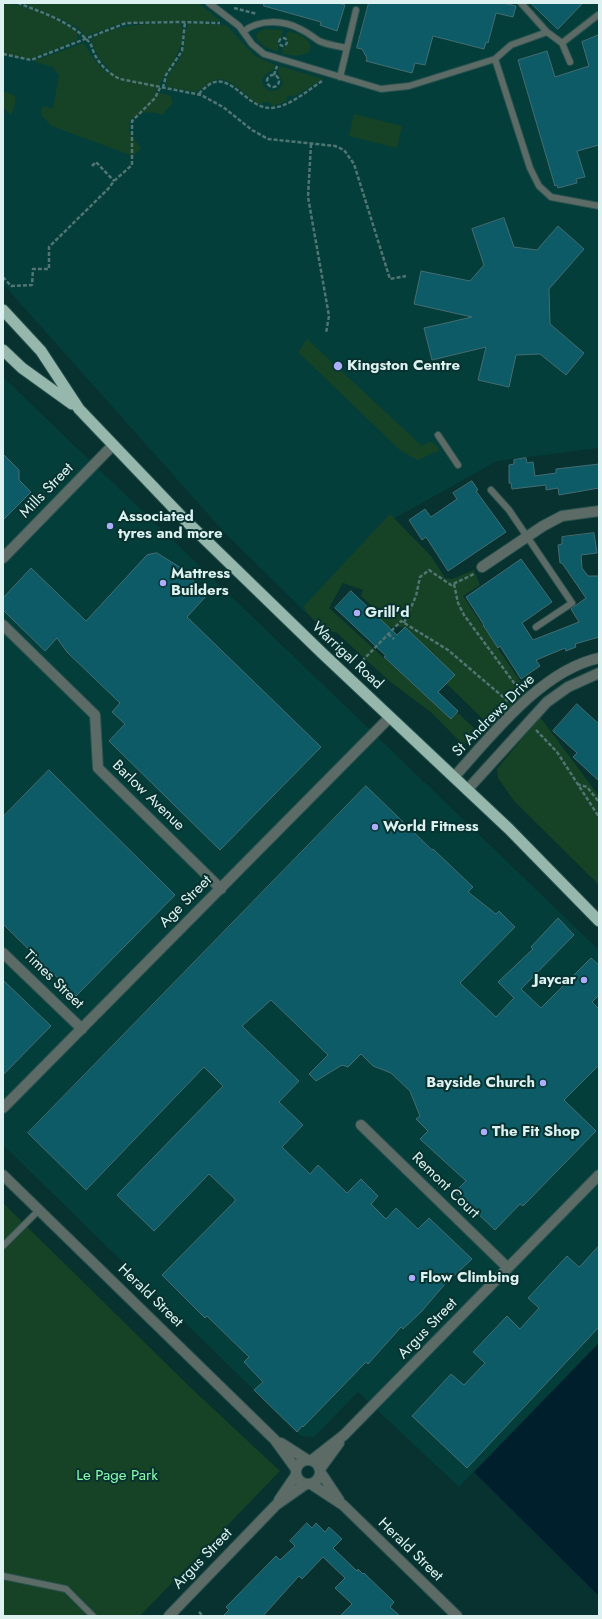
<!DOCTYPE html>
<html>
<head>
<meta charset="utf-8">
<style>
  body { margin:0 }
  #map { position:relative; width:602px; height:1619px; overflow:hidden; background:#07322f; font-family:Jost,sans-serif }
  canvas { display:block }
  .frame { position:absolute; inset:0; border:4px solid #ddf2f0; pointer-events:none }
</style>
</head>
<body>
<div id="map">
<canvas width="602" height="1619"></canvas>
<div class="frame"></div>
</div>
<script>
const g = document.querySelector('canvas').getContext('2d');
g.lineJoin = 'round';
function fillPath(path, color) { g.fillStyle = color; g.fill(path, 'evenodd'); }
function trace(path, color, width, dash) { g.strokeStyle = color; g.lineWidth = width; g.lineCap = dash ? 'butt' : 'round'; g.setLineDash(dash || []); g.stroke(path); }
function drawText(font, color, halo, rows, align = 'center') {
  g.font = font + ' Jost,sans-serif'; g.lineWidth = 4; g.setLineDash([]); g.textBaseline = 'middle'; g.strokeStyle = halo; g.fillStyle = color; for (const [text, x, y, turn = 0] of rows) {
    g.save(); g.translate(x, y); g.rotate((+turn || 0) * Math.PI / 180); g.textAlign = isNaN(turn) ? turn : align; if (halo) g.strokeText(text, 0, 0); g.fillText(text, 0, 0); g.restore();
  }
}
fillPath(new Path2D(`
  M3,3h596v445l-102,13 -102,57 -90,94 -81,-80 -221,-248z
  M3,377l596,573v393l-140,144 -101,-95 -44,45 -13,-1 -298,-291z`), '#043e3b');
fillPath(new Path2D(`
  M4,3c17,0 60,17 73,30v7l-47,19 -27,-6z
  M23,3h175l23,18 -96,1 -39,14 -8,-8 -13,-7z
  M180,23c12,19 -16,50 -24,69l14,3 3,8 -11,12c-13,-5 -24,-3 -33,7v11l12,15 -8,8 -81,-30 -11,-11 1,-9 11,2 6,-32 -6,-9 -20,-6 51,-18 9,15 14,16 4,-3 -11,-11 -10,-20c27,-17 59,-16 90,-17z
  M190,23l36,2 29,31 20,9 -2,5 -7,4 -4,6 2,7 5,4 9,-1 5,-7 -5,-11 1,-6 44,13 -30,18 -2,-2 -5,3 1,3 -14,5 -5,-4h-5l-2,3c-15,-6 -29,-30 -46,-25 -7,3 -13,9 -19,12l-28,-5 -2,-2c0,-14 13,-20 17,-33 3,-8 0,-25 7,-29z
  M264,29l19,1 -1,6 -5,4 2,7 -1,5 -13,-5 -8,-7 -1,-6z
  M288,31c9,2 21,7 23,16l-3,6 -11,3 -15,-2 1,-6 6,-4 -3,-7z
  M3,91l12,5v9l-4,10 -8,-8z
  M354,114l48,12 -5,22 -48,-12z
  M307,339l115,107 7,-4 5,1 6,7 -22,10 -17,-9 -103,-99z
  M390,514l41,42 14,22 7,1 22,-9 6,15 -17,11 65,97 -36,35 -46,-45 8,-9 -51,-47h-15l-9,-9 2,-3 -20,-19 2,-6 -20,-7 -14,25 121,110 6,-7 21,20 -14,14 -31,-32 -44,-33 -51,-47 -14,-4 -17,-17 -2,-6z
  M540,717l59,79v89l-85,-84 -16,-23 -1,-9z
  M3,1203l189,186 88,82 -140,145h-137z`), '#164226');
fillPath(new Path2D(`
  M599,1343v253l-125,-124z`), '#001f2c');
const building = new Path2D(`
  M264,3h74l7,2 -8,26 -17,-6 1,-3 -57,-16z
  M369,3h135l12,3 -3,11 -17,-4 -8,30 -2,-1 -2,7 -51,-13 -8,29 -10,-2 -3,10 -46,-12 1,-3 -5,-9 -5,-1z
  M531,3h52l-25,26z
  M599,35v110l-22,6 8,26 -9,2 1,4 -19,5 -1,-3 -2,1 -37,-126 29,-9 8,26 34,-11 -7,-24z
  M504,218l10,29 23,3 21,-24 26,23 -35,40 1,35 34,29 -18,22 -26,-21 -24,1 -7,32 -31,-7 8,-33 -54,13 -8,-32 48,-11 -58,-13 7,-33 49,10 14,-16 -12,-36z
  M3,454l16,16v10l12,12 -28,28z
  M526,458l1,5 6,-1 2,14 21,-3v-4l43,-5v24l-40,7 -1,-7 -12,2v-5l-34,4 -1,-6h-2v-18l5,-1v-4z
  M472,481l6,9 -2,1 30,41 -58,39 -22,-34 -4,3 -13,-20 16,-11 6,8 26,-18 -4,-6z
  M594,533l3,20 -16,2 1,13 6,8h11v61l-24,7 1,3 -10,4 -1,-3 -29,12 4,6 -19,13 -21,-33 -2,2 -15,-23h1l-18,-28 55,-38 31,43 -30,21 11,17 46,-18 -8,-13 15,-11 -24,-35h-2l-2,-18 4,-1v-7z
  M157,553l24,15 26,27 -20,22 134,130 -101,103 -111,-109 16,-17 -13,-12 8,-9 -53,-51 -10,-14 -12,13 -42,-41v-12l28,-30 55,53 61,-66z
  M351,591l46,44 8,-8 50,48 -17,17 20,19 -7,8 -67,-62 2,-1 -51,-48z
  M577,704l22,20v57l-26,-24 4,-4 -24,-22z
  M49,770l126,125 -99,101 -73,-72v-107z
  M366,786l66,64 1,-1 40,38 -5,5 28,22 3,-3 16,16 -55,56 36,34 18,-19 -16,-16 35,-33 -2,-2 27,-29 16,17 -53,54 20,19 50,-50 8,7v30l-7,7 7,7v56l-35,35 32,31 -73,75 -3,-2 -25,26 -40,-38 11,-11 -46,-42 8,-8 -12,-12 4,-3 -10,-25 -19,-18 -18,-7 -12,-12 -13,13 -6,-2 -26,16 -7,-7 19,-19 -57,-55 -29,26 57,55 -20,21 24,23 -21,22 28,27 8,-9 29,28 14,-14 17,17 -7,8 15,15 10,-11 22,21 11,-11 43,41 -27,25 -24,28 -18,17 -2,-2 -33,37 -2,-2 -63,65 -1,-1 -5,6 -43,-42 9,-8 -19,-20 5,-5 -42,-41 -2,2 -43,-43 73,-74v-2l-26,-25 -55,57 -37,-36 106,-109 -19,-19 -118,123 -58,-57z
  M3,980l48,46 -48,49z
  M599,1246v81l-132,141 -55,-52 39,-42 13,11 21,-22 -12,-11 34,-36 13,13 19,-21 -11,-10 39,-42 12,11z
  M307,1523l5,5 4,-5 9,9 4,-5 13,12 -9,9 24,23 1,-2 5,5 1,-1 30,29 -4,5 10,9h-60l12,-12 -17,-16 10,-10 -22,-21 -21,22 -3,-3 -36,40h-40l6,-6 -3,-3 50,-51 4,4 15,-14 -5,-5z`);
fillPath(building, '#0c5b66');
trace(building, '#466c72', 1);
const service = new Path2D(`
  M209,3l30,23 13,18 12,10 117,35 28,-3 86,-27 35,109 9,18 12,11 48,9
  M521,3l26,29
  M244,31c16,-12 39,-11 56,-2 7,3 13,8 19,12 9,4 18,5 28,7l-7,29
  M562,43l36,-28
  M347,48l9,-38
  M495,59l16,-14 36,-13 15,11 8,19
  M438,435l20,30
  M491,490l18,20 63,93 -36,24
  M3,1246l36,-36
  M3,1576l63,13 27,27`);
const minor = new Path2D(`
  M3,558l110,-113
  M482,567l61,-41 19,-10 37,-5
  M3,625l92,90 3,53 123,121
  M454,777c38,-42 88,-107 145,-119
  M467,790l80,-88 21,-15 31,-14
  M3,953l79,76
  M3,1108l387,-391
  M361,1125l147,143
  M3,1175l272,265 21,29
  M281,1443l25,16
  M296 1472a12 12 0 1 1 24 0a12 12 0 1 1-24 0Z
  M312,1460l32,-25 255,-260
  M320,1469l19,-26
  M321,1473l18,27
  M311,1484l32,21 114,111
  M279,1500l17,-25
  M169,1616l107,-111 30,-21`);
const trunk = new Path2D(`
  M3,310l38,41 38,58 106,111 137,133 187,176 90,92
  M3,350l19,18 50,36`);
trace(service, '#29514e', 8);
trace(minor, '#29514e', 12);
trace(trunk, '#29514e', 13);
trace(new Path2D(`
  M18,3c25,10 52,18 71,39 3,3 3,7 5,11 5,11 15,21 26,26l81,16 22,12 29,23 16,9 67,7 9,4 10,14 36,115 16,-3
  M234,8l23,6
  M279 42a4 4 0 1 1 8 0a4 4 0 1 1-8 0Z
  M3,54l28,6 95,-37 53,-1 41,1
  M267 81a6 6 0 1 1 12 0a6 6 0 1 1-12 0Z
  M274,75l3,-9
  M163,88l3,-13 16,-24 3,-29
  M199,94c3,-4 7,-7 11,-10 21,-12 37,24 60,24 18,0 38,-18 52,-27
  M311,144l-3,53 21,119 -3,17
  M92,166l4,-4 18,19
  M3,277l8,9 21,-1 1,-16h16v-22l59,-58 6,-8 18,-16v-44l23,-23 5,-10
  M454,584l4,19 6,12 56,76
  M404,623l12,-27 4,-19 9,-7 22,15 23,-11
  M388,634l6,5
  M362,661l39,-40 47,29 61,52
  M536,730l21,22 42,65
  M577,784l10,3 12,15
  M199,1612l4,4`), '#517572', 2.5, [4, 2]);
trace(service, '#5c6b66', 6);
trace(minor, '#5c6b66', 10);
trace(trunk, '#96b8ac', 11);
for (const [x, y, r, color] of [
  [338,366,5,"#adaefb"],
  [110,526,4,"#adaefb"],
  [163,583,4,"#adaefb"],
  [357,613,4,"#adaefb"],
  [375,827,4,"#adaefb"],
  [584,980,4,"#adaefb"],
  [543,1083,4,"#adaefb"],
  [484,1132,4,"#adaefb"],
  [412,1278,4,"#adaefb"]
]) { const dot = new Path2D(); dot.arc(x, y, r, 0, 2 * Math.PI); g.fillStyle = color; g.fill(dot); trace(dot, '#07322f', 1.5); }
drawText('bold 15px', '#ddf2f0', '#07322f', [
  ["Kingston Centre",347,366],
  ["Associated",118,517],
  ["tyres and more",118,534],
  ["Mattress",171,574],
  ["Builders",171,591],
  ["Grill'd",365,613],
  ["World Fitness",383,827],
  ["Jaycar",576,980,"right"],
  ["Bayside Church",535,1083,"right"],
  ["The Fit Shop",492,1132],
  ["Flow Climbing",420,1278]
], 'left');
drawText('15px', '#ddf2f0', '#07322f', [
  ["Mills Street",47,491,-46],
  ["Warrigal Road",347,656,43],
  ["St Andrews Drive",494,716,-45],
  ["Barlow Avenue",148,796,44],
  ["Age Street",186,902,-45],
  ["Times Street",53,980,44],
  ["Remont Court",445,1186,44],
  ["Herald Street",150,1296,44],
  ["Argus Street",428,1329,-46],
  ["Herald Street",410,1550,44],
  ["Argus Street",203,1559,-46]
]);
drawText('15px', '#8afbaf', '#07322f', [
  ["Le Page Park",117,1476]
]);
</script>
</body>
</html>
